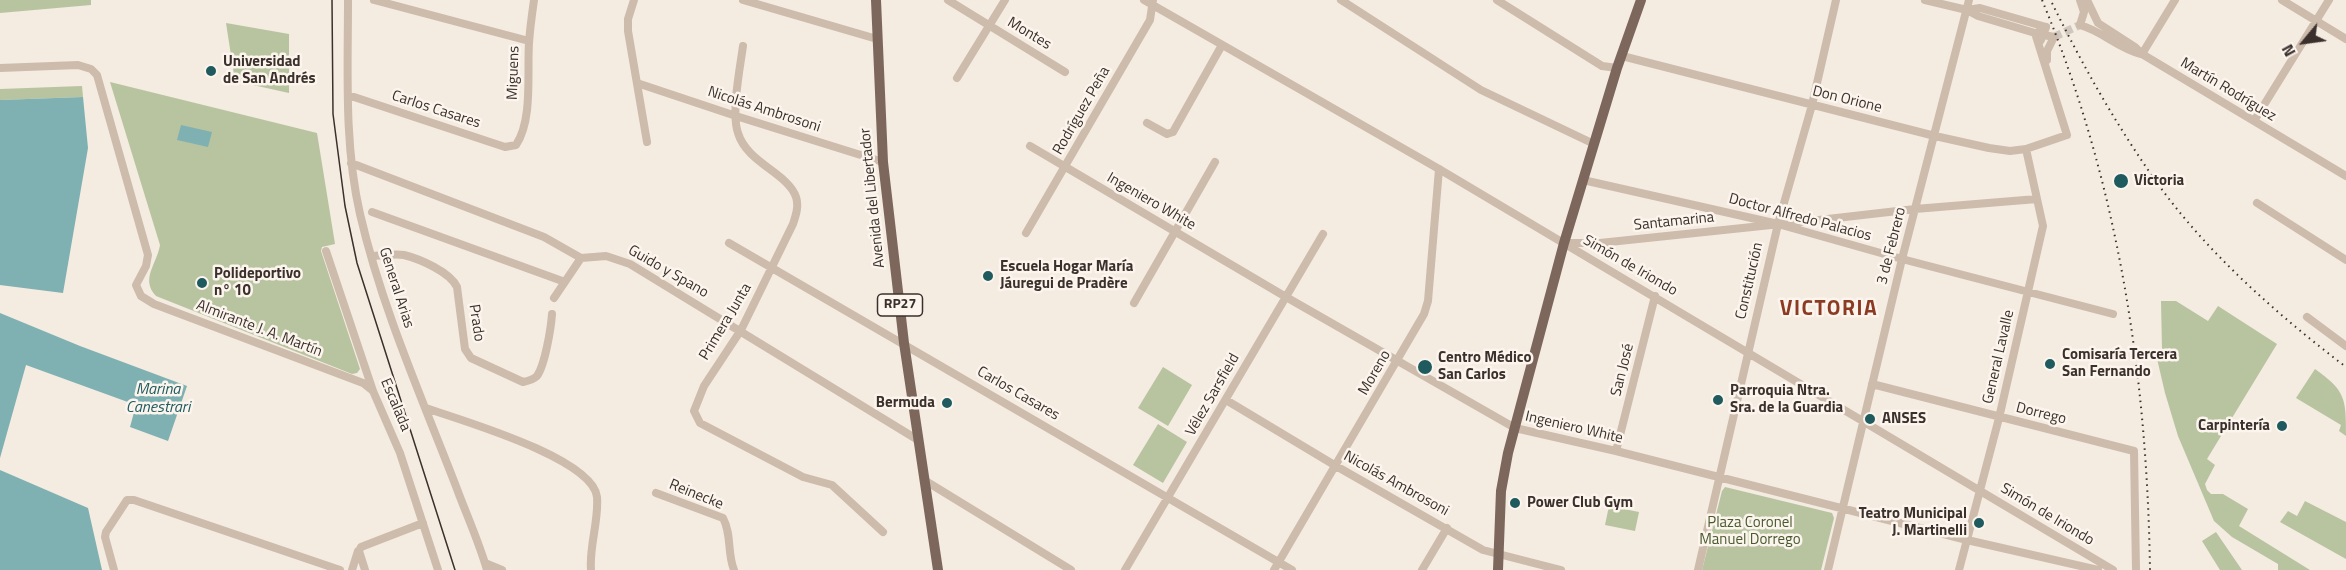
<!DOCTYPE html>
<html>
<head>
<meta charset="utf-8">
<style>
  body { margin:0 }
  #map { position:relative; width:2346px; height:570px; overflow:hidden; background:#f4ebe1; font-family:"Titillium Web",sans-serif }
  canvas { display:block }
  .north { position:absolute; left:2274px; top:12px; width:60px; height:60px; -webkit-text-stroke:4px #fbf5ee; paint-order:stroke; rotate:241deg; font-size:16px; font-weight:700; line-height:24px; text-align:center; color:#3b302b }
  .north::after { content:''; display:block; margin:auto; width:21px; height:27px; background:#3b302b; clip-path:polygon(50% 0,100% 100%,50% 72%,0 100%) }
</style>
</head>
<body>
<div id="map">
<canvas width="2346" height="570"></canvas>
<div class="north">N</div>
</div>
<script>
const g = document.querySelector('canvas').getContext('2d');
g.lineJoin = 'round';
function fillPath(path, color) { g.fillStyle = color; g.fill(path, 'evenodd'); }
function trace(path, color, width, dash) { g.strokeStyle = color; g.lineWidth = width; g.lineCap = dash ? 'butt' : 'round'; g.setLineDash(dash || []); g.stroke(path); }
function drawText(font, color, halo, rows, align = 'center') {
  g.font = font + ' "Titillium Web",sans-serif'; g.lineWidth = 5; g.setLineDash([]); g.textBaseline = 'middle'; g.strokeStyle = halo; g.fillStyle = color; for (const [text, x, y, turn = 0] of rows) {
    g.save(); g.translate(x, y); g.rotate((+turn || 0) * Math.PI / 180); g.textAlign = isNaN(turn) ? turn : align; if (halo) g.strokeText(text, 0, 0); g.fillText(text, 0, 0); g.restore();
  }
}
fillPath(new Path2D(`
  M0,0h91v5l-91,8z
  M226,23l63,11v59l-54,-12z
  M110,82l207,51 18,111 -13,3 -1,4 39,118 -3,4 -5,1 -196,-78c-16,-17 1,-32 4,-51z
  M82,86l1,11 -83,3v-11z
  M2161,301h15l32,20 10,-15 59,38 -70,115 8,6 -10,19 2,6 4,4h12l25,15 -9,17 71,44h-32v-6l-46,-27 -18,-16 -36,-85 -13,-43 -10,-43 7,-1z
  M1163,367l29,18 -24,41 -30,-18z
  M2315,369c31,22 31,30 31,67l-7,-5 2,-6 -45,-27z
  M1158,424l29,18 -24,41 -30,-18z
  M1725,487l107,26 2,5 -13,52h-119l20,-79z
  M2305,501l41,21v37l-66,-37 8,-11 9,5z
  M1609,506l30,6 -4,19 -30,-6z
  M2216,532l26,38h-22l-18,-29z`), '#b8c4a0');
fillPath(new Path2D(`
  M83,97l5,51 -25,145 -63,-8v-185z
  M181,125l31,7 -4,15 -31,-7z
  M0,313l80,33 107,40 -19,55 -38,-14 6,-22 -110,-40 -26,93z
  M0,470l88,38 14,62h-102z`), '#7fb0b2');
trace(new Path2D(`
  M2054,37l26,-12`), '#cfc6bd', 8, [8, 4]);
trace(new Path2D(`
  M348,0c0,71 -4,144 12,214 22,95 62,184 97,275 10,27 22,53 30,81
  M374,0l155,41
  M634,0l-6,19v12l19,111
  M743,0l134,39
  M948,0l117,72
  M1144,0l295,169 674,401
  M1341,0l140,90 113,54
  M1497,0l105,66 15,2
  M1925,0l42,10 11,6 57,17 32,102
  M2080,0l4,12 -4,13c22,6 39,24 61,29
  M2087,0l11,23 37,24 7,7 204,122
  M2282,0l64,39
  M1967,10l13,-2 66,19
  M2039,31l5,4 10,2 -7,14v9
  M743,46c-3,22 -12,67 -5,87 9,30 50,40 58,64 3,9 0,18 -3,27l-52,106 -37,56 -10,25 6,12 103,54 29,8 51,47
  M2142,54l33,-54
  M1622,56l313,80 54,12 21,3 16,-2 41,-14
  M0,68l78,-3 13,4 6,6 51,180 -2,11 -10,19 5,11 13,8 209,79 10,8
  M957,78l48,-78
  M637,83l99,33 147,46
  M348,95l157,52 11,-2c17,-25 11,-72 13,-102 1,-15 3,-29 5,-43
  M2254,121l75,-121
  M1147,123l20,11 6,-2 49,-87
  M1030,146l256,151 229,131 101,23 351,89 131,30
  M351,163l193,74 37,21 25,-2 24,8 288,176
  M1583,180l195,44 124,35 211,55
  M2257,203l89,57
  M372,212l193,70
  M1784,224l131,-15 122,-10
  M1026,233l124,-213 3,-20
  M729,243l563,327
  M1566,243h34l171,-18
  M326,251l47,140 27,62 38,117
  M371,256c10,0 23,-3 33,-1 16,4 46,17 53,32l8,62 6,9 52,24c5,-1 10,-2 14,-6 8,-11 14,-48 15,-62
  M554,298l27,-40
  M1134,303l81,-141
  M2307,317l39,29
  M1872,384l262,67 2,119
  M1226,400l110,66 147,84 78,20
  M426,408c34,12 167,50 171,89 2,24 -8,49 -6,73
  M1616,451l39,-155
  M924,480l147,90
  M656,493l67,25c9,17 4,35 11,52
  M485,563l17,7
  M114,570l-9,-33 1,-5 21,-32h7l206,70
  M352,570l6,-19
  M365,570l-6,-19 2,-4 62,-24
  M1125,570l198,-336
  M1274,570l150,-256 4,-13 11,-132
  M1422,570l25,-42
  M1698,570l80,-346 34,-119 24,-105
  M1828,570l74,-311 67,-259
  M1959,570l40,-152 44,-192 -17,-77`), '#cdbbac', 8);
trace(new Path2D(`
  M876,0l7,162 21,181 34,227
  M1498,570l3,-79 7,-38 56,-210 53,-175 24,-68`), '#7d675c', 10);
trace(new Path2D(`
  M332,0l1,114 12,92 12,57 98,307`), '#3b302b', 1.5);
trace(new Path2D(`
  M2042,0c76,183 105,373 108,570
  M2052,3c32,65 68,129 111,188 50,67 116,125 183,176`), '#3b302b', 2, [1.5, 4.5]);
trace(new Path2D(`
  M2041,40l5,-13`), '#cdbbac', 8);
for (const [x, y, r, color] of [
  [211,71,6,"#1f5a5e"],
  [2121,181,8,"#1f5a5e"],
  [988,276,6,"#1f5a5e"],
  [202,283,6,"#1f5a5e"],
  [2050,364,6,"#1f5a5e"],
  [1425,367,8,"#1f5a5e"],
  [1718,400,6,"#1f5a5e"],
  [947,403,6,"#1f5a5e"],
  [1870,419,6,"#1f5a5e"],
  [2282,426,6,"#1f5a5e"],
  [1515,503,6,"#1f5a5e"],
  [1979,523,6,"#1f5a5e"]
]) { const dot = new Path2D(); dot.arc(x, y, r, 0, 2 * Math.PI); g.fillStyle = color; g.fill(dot); trace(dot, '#fbf5ee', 2); }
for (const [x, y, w] of [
  [900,305,45]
]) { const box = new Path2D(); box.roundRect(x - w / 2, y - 11, w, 22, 4.5); g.fillStyle = '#fbf5ee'; g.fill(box); trace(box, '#3b302b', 1.5); }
drawText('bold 14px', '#3b302b', null, [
  ["RP27",900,305]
]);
drawText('15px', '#3b302b', '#fbf5ee', [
  ["Montes",1029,34,31],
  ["Miguens",514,73,-88],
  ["Martín Rodríguez",2228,90,31],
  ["Don Orione",1847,100,14],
  ["Carlos Casares",436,110,18],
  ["Nicolás Ambrosoni",764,110,18],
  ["Rodríguez Peña",1082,111,-60],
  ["Avenida del Libertador",873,198,-96],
  ["Ingeniero White",1151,202,30],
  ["Doctor Alfredo Palacios",1800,218,15],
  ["Santamarina",1674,222,-6],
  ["3 de Febrero",1892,246,-76],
  ["Simón de Iriondo",1630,266,30],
  ["Guido y Spano",668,272,30],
  ["Constitución",1750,281,-77],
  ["General Arias",396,288,72],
  ["Primera Junta",726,322,-59],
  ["Prado",476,323,81],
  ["Almirante J. A. Martín",259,329,21],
  ["General Lavalle",1999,357,-77],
  ["San José",1623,370,-76],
  ["Moreno",1375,373,-60],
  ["Carlos Casares",1018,394,30],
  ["Vélez Sarsfield",1213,395,-60],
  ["Escalada",395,405,67],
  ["Dorrego",2041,414,14],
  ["Ingeniero White",1574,428,13],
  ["Nicolás Ambrosoni",1396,484,29],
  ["Reinecke",696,495,22],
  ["Simón de Iriondo",2047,515,31]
]);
drawText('bold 15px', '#3b302b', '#fbf5ee', [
  ["Universidad",223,62],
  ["de San Andrés",223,79],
  ["Victoria",2134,181],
  ["Escuela Hogar María",1000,267],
  ["Jáuregui de Pradère",1000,284],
  ["Polideportivo",214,274],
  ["n° 10",214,291],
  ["Comisaría Tercera",2062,355],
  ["San Fernando",2062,372],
  ["Centro Médico",1438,358],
  ["San Carlos",1438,375],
  ["Parroquia Ntra.",1730,391],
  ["Sra. de la Guardia",1730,408],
  ["Bermuda",935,403,"right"],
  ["ANSES",1882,419],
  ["Carpintería",2270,426,"right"],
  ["Power Club Gym",1527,503],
  ["Teatro Municipal",1967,514,"right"],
  ["J. Martinelli",1967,531,"right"]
], 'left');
drawText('15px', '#4a5a2e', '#fbf5ee', [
  ["Plaza Coronel",1750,523],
  ["Manuel Dorrego",1750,540]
]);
drawText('italic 16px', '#1f5a5e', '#fbf5ee', [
  ["Marina",158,390],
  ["Canestrari",158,408]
]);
g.letterSpacing = '1.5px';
drawText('bold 21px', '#8c3b22', '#fbf5ee', [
  ["VICTORIA",1829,310]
]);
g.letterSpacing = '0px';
</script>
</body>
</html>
